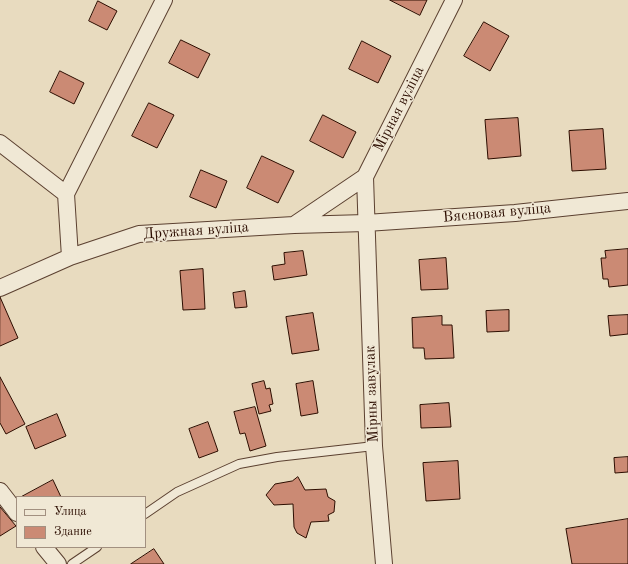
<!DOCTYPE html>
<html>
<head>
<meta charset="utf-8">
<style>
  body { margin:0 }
  #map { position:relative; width:628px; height:564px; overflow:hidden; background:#e8dbbf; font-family:"Old Standard TT",serif }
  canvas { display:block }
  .legend { position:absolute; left:16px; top:496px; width:130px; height:52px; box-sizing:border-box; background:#f0e8d5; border:1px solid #a29080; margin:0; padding:5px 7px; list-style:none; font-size:12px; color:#2c0d00 }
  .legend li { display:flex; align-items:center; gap:8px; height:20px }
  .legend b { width:20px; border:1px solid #a29080 }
</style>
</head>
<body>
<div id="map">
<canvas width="628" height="564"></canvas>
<ul class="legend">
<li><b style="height:5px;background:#f0e8d5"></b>Улица</li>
<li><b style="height:11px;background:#cb8a74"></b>Здание</li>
</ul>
</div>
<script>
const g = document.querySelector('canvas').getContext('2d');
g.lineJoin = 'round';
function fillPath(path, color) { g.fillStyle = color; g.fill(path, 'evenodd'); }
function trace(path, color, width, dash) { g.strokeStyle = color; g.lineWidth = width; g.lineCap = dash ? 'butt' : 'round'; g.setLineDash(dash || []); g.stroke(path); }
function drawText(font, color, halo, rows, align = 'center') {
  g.font = font + ' "Old Standard TT",serif'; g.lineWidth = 3; g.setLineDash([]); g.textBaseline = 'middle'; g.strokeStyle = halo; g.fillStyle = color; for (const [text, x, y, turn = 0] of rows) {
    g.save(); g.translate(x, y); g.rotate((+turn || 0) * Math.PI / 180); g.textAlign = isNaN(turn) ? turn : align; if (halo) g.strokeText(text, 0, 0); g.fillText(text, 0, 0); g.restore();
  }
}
const building = new Path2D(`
  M390,0h37l-7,15z
  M98,1l19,10 -10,19 -18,-9z
  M484,22l25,14 -19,35 -26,-15z
  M181,40l29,14 -12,24 -29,-15z
  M362,41l29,15 -13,27 -29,-14z
  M60,71l24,12 -10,21 -24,-12z
  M149,103l25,12 -17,33 -25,-12z
  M323,115l33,17 -13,26 -33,-17z
  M518,118l3,38 -33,3 -3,-39z
  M603,129l3,40 -34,2 -3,-40z
  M262,156l32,15 -16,32 -31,-15z
  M201,170l26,11 -11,27 -26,-11z
  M628,249v36l-19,2 -1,-8h-5l-2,-21h5l-1,-7z
  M303,251l4,24 -33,5 -2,-14 13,-2 -1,-11z
  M446,258l2,31 -27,1 -2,-30z
  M203,269l2,40 -22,1 -3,-39z
  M245,291l2,16 -12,1 -2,-15z
  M0,297l18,41 -18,8z
  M509,310v21l-22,1 -1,-21z
  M313,313l6,37 -27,4 -6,-37z
  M628,315v19l-18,2 -2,-20z
  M442,316v9h10l2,33 -29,1 -1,-11h-11l-1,-30z
  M0,377l25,47 -19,10 -6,-11z
  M264,381l2,8 4,-1 3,16 -4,1 2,6 -12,3 -7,-30z
  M313,381l5,32 -17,3 -5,-32z
  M449,403l2,24 -30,1 -1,-23z
  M255,407l11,39 -16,5 -5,-18 -5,1 -6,-22z
  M57,414l9,22 -31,13 -9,-22z
  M208,422l10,29 -19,7 -10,-29z
  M628,457v15l-13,1 -1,-15z
  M458,461l2,38 -34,2 -3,-38z
  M298,477l7,13 21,-1 2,8 7,4 -1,11 -6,3 1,6 -18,1 -5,16 -9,-5 -3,-6 -1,-23 -19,1 -8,-10 9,-11 17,-3z
  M53,480l8,17h-40z
  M0,507l16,19 -16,10z
  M628,519v45h-56l-6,-35z
  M154,549l10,15h-33z`);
fillPath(building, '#cb8a74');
trace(building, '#2c0d00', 1);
const lane = new Path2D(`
  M145,514l32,-22 62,-28 38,-7 97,-11
  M72,564l25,-17`);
const street = new Path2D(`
  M164,0l-98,194 4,63 69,-23 155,-9 72,-2 149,-10 113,-12
  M0,143l66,51
  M294,225l71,-48
  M0,288l70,-31
  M0,491l17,22
  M44,547l14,17
  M384,564l-10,-118 -9,-269 89,-177`);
trace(lane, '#5b4030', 10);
trace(street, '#5b4030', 18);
trace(lane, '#f0e8d5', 8);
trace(street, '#f0e8d5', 16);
drawText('15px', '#2c0d00', '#f0e8d5', [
  ["Мірная вуліца",399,109,-63],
  ["Вясновая вуліца",497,213,-5],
  ["Дружная вуліца",196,231,-4],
  ["Мірны завулак",372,394,-92]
]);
</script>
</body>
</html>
